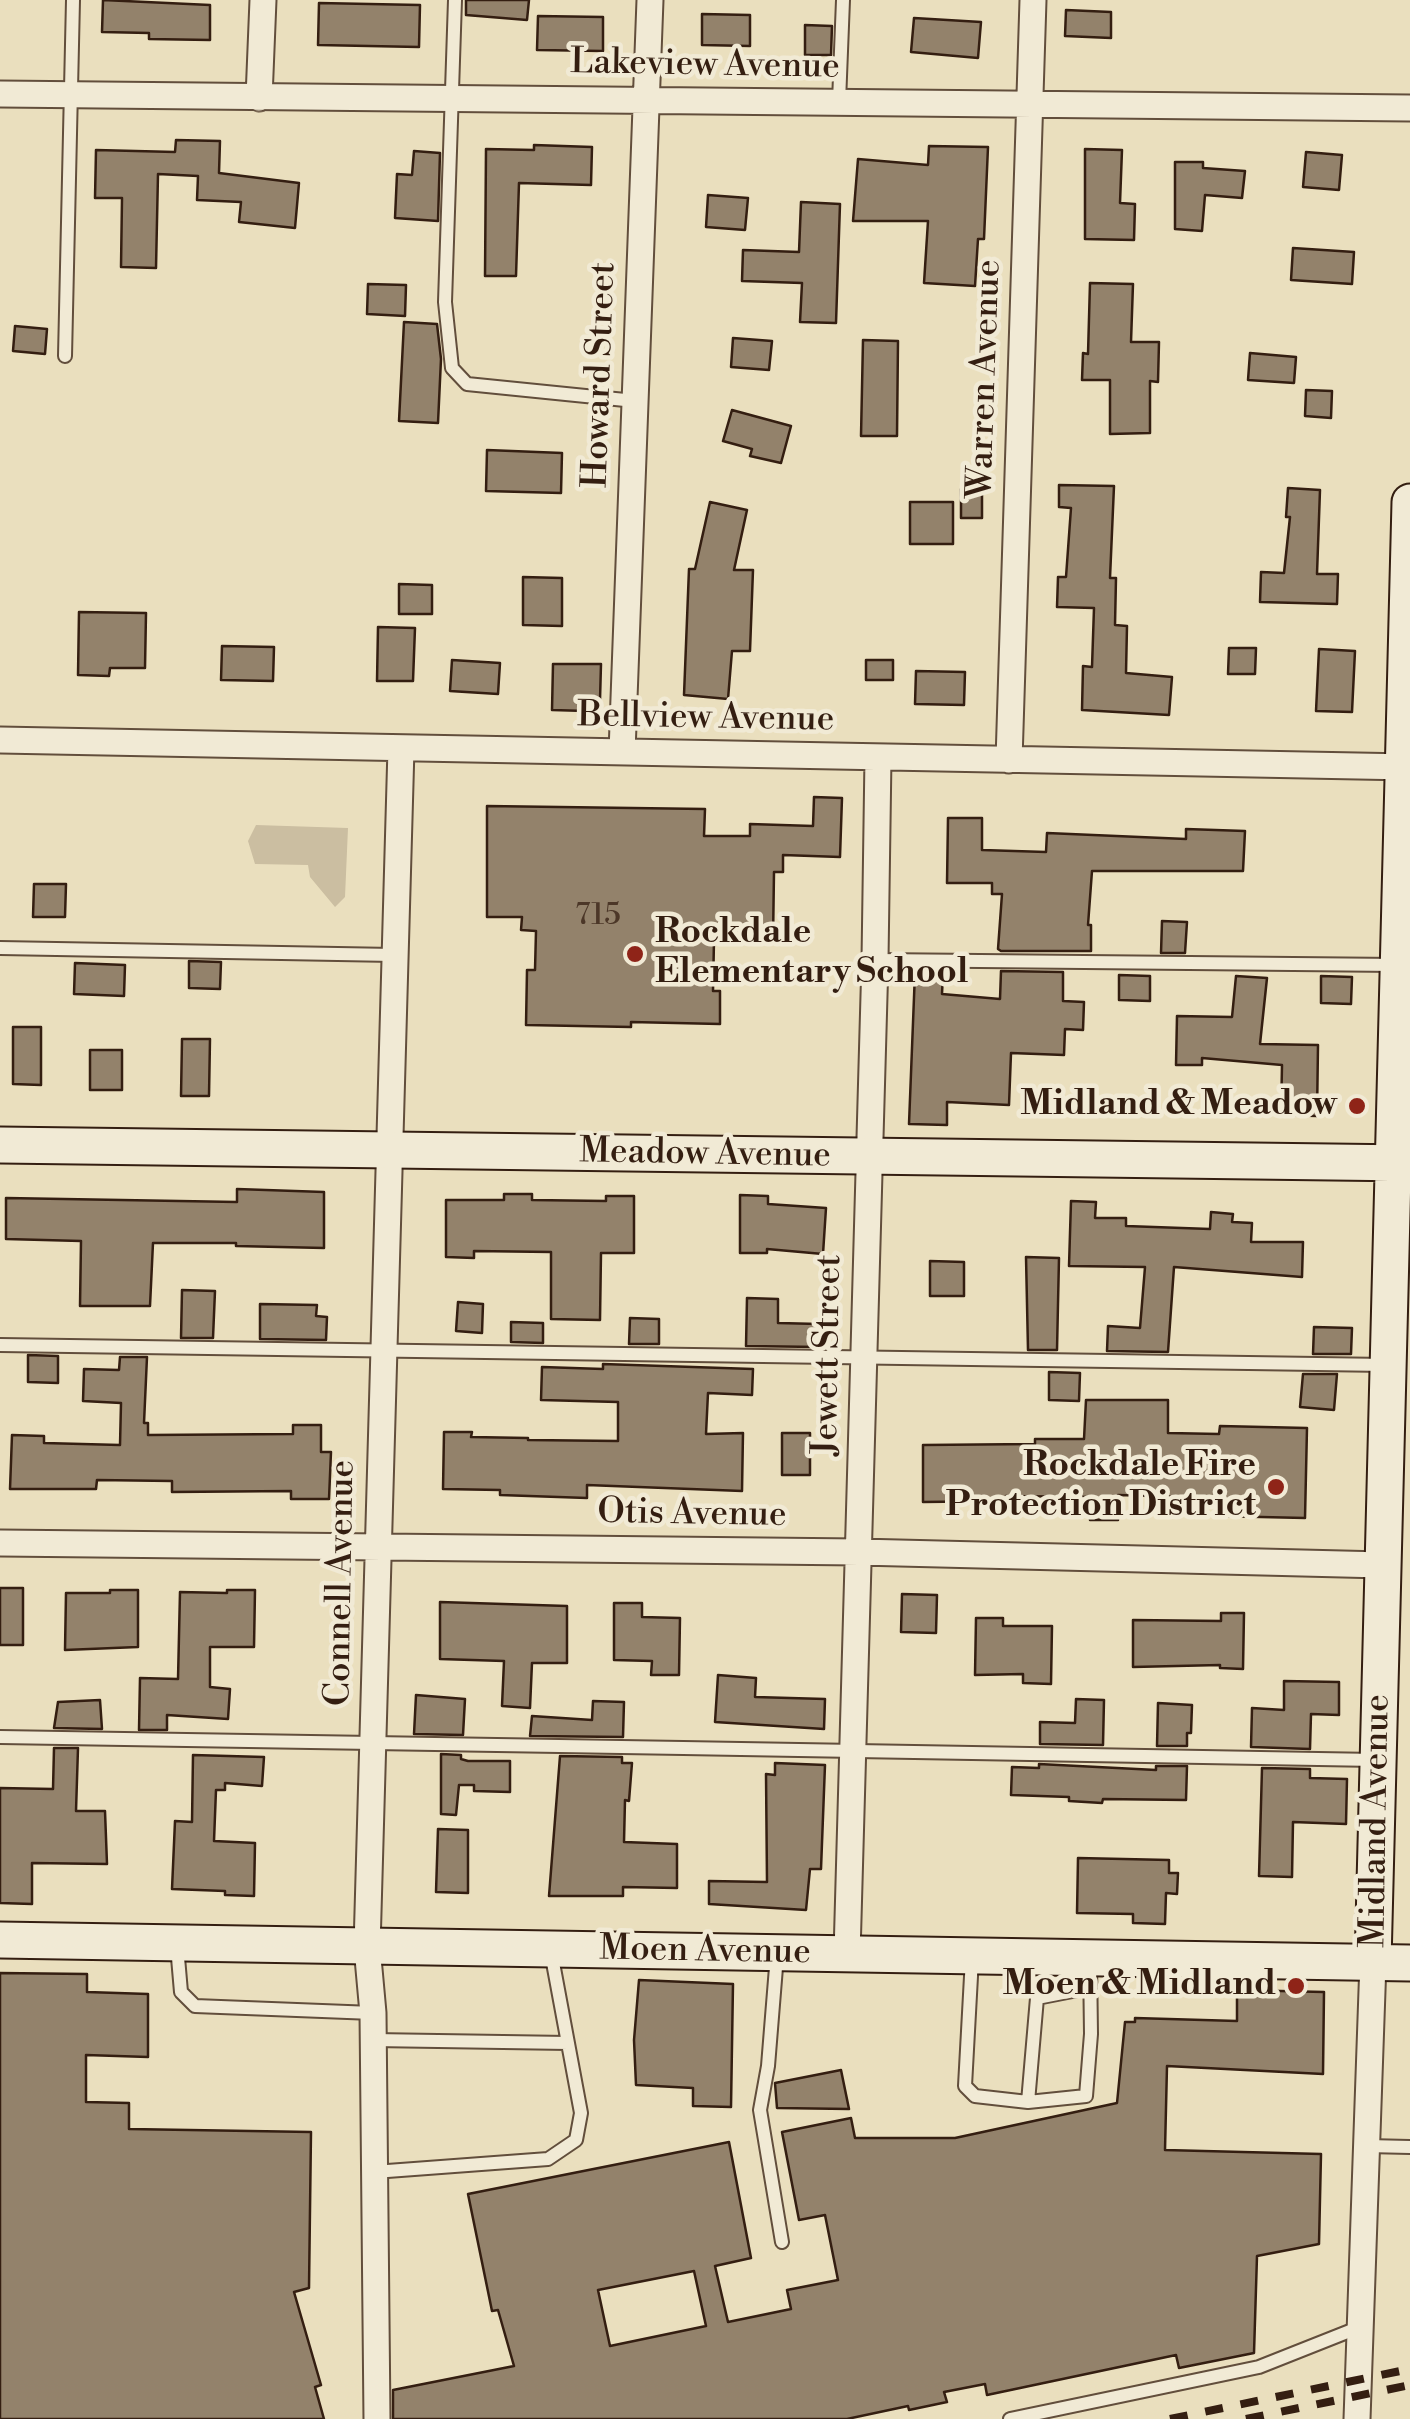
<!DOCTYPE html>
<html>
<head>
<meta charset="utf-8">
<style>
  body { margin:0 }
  canvas { display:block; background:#eadfbe }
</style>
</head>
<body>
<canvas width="1410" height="2419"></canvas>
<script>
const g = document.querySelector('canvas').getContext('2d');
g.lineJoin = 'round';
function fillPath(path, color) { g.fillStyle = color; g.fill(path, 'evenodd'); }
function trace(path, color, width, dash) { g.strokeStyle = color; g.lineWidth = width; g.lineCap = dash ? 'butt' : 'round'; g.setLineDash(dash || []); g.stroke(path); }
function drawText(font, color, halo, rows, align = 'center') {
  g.font = font + ' "Libre Bodoni",serif'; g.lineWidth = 9; g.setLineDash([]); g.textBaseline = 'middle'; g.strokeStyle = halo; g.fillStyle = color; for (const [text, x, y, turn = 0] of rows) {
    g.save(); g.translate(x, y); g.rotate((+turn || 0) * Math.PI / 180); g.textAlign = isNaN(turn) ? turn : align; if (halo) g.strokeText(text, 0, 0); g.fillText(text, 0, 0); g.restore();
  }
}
fillPath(new Path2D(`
  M256,825l92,3 -3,69 -10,10 -25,-30 -2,-12 -53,-1 -7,-23z`), '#cbbea1');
const building = new Path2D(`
  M103,0l107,5v35l-61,-1v-6l-47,-1z
  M466,0h63l-2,20 -61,-5z
  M319,3l101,2 -1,42 -101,-2z
  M1066,10l45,2v26l-46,-2z
  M702,14l48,1v31l-48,-1z
  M538,16l65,1v34l-66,-1z
  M914,18l67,4 -3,36 -67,-6z
  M805,25l27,1 -1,29h-26z
  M176,140l44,1 -1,32 80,10 -4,45 -56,-6 2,-20 -44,-2 1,-24 -40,-2 -2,94 -35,-1 1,-69h-27l1,-48 79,2z
  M534,145l58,2 -1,38 -72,-2 -3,93h-31l1,-127 48,1z
  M929,146l59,1 -4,92h-6l-3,47 -51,-3 4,-62h-75l5,-62 70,6z
  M1085,149l37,1 -2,53 15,1 -1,36 -49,-1z
  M414,151l26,2 -2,68 -43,-3 2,-44 15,1z
  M1306,152l36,3 -3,35 -36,-3z
  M1175,162h28v6l42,3 -3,27 -37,-3 -3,36 -27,-2z
  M708,195l40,3 -3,32 -39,-3z
  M801,202l39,2 -4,119 -36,-1 2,-39 -60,-2 1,-31 56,2z
  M1293,248l61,4 -2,32 -61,-4z
  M1090,283l43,1 -2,58h28l-1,40 -8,-1v52l-40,1v-54h-28l1,-27 5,1z
  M368,284l38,1 -1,31 -38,-2z
  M404,322l33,2 4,35 -3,64 -39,-2z
  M15,326l32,3 -2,25 -32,-3z
  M733,338l39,3 -3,29 -38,-3z
  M863,340l35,1 -1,95h-36z
  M1250,353l46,4 -2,26 -46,-3z
  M1306,390l26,1 -1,27 -26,-2z
  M732,410l59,16 -10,37 -31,-7 2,-7 -29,-8z
  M487,450l75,3 -1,40 -75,-2z
  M1059,485l55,1 -4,92h6l-1,47 12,1 -1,47 46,4 -3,38 -87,-5 1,-44 9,1 2,-59 -37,-1 1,-30h8l5,-69 -12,-1z
  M1288,488l32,2 -3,84h21l-1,30 -77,-2 1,-30 23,1 6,-56h-4z
  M961,489h21v29h-21z
  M710,502l37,8 -13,60h19l-3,81h-18l-4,48 -44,-4 5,-126h6z
  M910,502h43v42h-43z
  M523,577l39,1v48l-39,-1z
  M399,584l33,1v29h-33z
  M79,612l67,1 -1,55h-35l-1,8 -31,-1z
  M378,627l37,1 -2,53h-36z
  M222,646l52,1 -1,34 -52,-1z
  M1229,648h27l-1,26h-27z
  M1319,649l36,2 -3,61 -36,-1z
  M452,660l48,3 -2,31 -48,-3z
  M866,660h27v20h-27z
  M553,664h48l-1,36 -14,-1v12l-34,-1z
  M916,671l49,1 -1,33 -49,-1z
  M814,797l28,1 -2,59 -57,-2v17h-9l-1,69 -59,-1 -1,51h7v33l-89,-2v5l-105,-2 1,-55h8l1,-39 -15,-1 1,-13h-35v-111l218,3 -1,27h46v-12l63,2z
  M948,818h34v32l64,2 1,-19 139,6v-10l59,2 -2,40h-151l-4,54h3v26h-90l-3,-2 4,-55h-10v-11h-45z
  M34,884h32l-1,33h-32z
  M1162,921l25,1 -2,31h-24z
  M189,961l32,1 -1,27 -31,-1z
  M75,963l50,2 -1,31 -50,-2z
  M1001,971l62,1v29l21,1 -1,28 -18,-1 -1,26 -53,-2 -2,52 -62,-3v23l-38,-1 6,-152 28,1 -1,21 58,5z
  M1119,975l31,1v25l-31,-1z
  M1236,976l31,2 -7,66 58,1 -1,71 -36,-1 1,-50 -80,-7v7h-26l1,-49 55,1z
  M1321,976l31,1 -1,27 -30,-1z
  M13,1027h28v58l-28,-1z
  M182,1039h28l-1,57h-28z
  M90,1050h32v40h-32z
  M237,1189l87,3v56l-88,-2v-3h-83l-3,63h-70l1,-65 -75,-2v-41l231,4z
  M504,1194h28v6l74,1v-5h28v57h-33l-1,67 -49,-1v-67l-77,-1v7l-28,-1v-57h58z
  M740,1195l28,1v8l58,4 -3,46 -56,-5v4h-27z
  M1071,1201l25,1 -1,16h31v8l84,3 1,-17 22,2 -1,8 20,1 -1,19h52l-1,35 -128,-10 -6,85 -61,-1 1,-25 32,2 5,-61 -76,-1z
  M1026,1257l33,1 -2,92h-29z
  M930,1261l34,1v34h-34z
  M182,1290l33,1 -2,47h-32z
  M747,1298l31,1v24l41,1 -1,23 -72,-1z
  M458,1302l25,2 -1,29 -26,-2z
  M260,1304l57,1 -1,11 11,1 -1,23 -66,-1z
  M630,1318l29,1v25h-30z
  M511,1322l32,1v20l-32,-1z
  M1314,1327l38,1 -1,26h-38z
  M28,1355l30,1v27l-30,-1z
  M120,1357h27l-3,66h4v12l145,-1v-9h28v27h10l-2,47h-38v-8l-119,1v-11l-75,-1 -1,9h-86l2,-54 32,1v7l76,2 1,-42 -38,-2 1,-32 35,1z
  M603,1364l150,5 -1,26 -44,-2 -2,41 37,-1 -1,58 -155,-6v13l-87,-3v-5l-57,-1 1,-57h28l-1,5 57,1v2l90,1v-39l-77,-2 1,-33 61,2z
  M1049,1372l31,1 -1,28 -30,-1z
  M1303,1374h34l-3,36 -34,-3z
  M1086,1400h82v33l51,1 1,-8 87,2 -2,90 -88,-2 1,-18 -100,-3v25h-28v-23l-84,-1v5l-83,1v-57l112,-1v-5h49z
  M782,1433h28v42h-28z
  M0,1588h23v57h-23z
  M110,1590h28v57l-73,3 1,-57h44z
  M227,1590h28l-1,57h-44v40l20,2 -2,30 -61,-4v15h-28l1,-52 38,1 2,-87 47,1z
  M902,1594l35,1 -1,38 -35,-1z
  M440,1602l127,4v57h-35l-2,45 -28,-2 2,-45 -64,-2z
  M614,1603h28v14l38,1 -1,57h-28l1,-14 -38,-1z
  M1221,1613h23l-1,56 -23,-1v-3l-87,2v-47l88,1z
  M976,1618h27v8h49l-1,58 -28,-1v-9l-48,1z
  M718,1675l38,3 -1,19 70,2 -1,30 -109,-7z
  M1284,1681l55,1v33l-28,-1 -1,35 -59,-2 1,-39 32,2z
  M416,1695l49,4 -2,36 -49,-1z
  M1076,1699l28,1 -1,45 -63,-1v-22l35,1z
  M100,1700l2,29 -48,-1 4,-26z
  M593,1701l31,1 -1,35 -93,-1 2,-20 60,4z
  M1158,1703l34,2 -1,28h-4v13h-30z
  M54,1748h24l-2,63h29l2,53 -75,-1v41l-32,-1v-115l53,1z
  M441,1754l20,1v4l7,2h42v31l-36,-1v-6h-15l-3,30 -15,-1z
  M193,1755l71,2 -2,29 -37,-3v7h-9l-2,51 41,2 -1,53 -29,-1v-4l-53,-2 3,-68 17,1z
  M560,1756l62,1v6h10l-3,38 -4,-1 -1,42 53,2v44l-54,-1v9h-74z
  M775,1763l50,2 -4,104h-11l-4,41 -97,-6v-23l58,1 -1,-108 9,1z
  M1039,1764l117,6v-4h31l-1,34 -83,-1 -1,4 -33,-2v-4l-58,-2 1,-28 27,1z
  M1262,1768l48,1v9l37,1 -1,45 -53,-2 -1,55 -33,-1z
  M438,1829l30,1v63l-32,-1z
  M1078,1858l91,2v13h9l-1,21 -11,-1 -1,31 -32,-1v-9l-56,-1z
  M0,1973l87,1v18l61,2v63l-62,-2v47l43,1v26l182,3 -2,156 -15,4 27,93 -6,2 9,32h-324z
  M639,1980l94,4 -2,123 -38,-1v-18l-57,-3 -2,-45z
  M1237,1990l87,2 -1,82 -156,-8 -2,84 156,4 -2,90 -62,12 -3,97 -75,15 -3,-13 -189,40 -2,-11 -41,8 3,10 -38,8 -1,-4 -61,13h-454v-29l121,-24 -16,-56 -6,1 -24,-117 261,-52 22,116 -36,8 13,56 63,-13 -4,-19 51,-10 -13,-65 -26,5 -17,-88 69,-14 4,20h100l162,-35 8,-81h10v-4l102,3zM694,2271l12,55 -96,20 -12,-56z
  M841,2070l8,39 -72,-1 -2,-25z`);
fillPath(building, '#93826b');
trace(building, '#341e11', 2.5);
const lane = new Path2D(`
  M455,0l-10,302 7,66 15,16 168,17
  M839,102l4,-102
  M65,356l8,-356
  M0,948l394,7
  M875,960l523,5
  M0,1345l1387,20
  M0,1737c459,9 917,13 1376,23
  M177,1946l4,46 14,14 178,7
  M777,1955l-9,111 -8,44 22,132
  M972,1958l-7,128 10,10 53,6 9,-104 51,-10
  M373,2040l195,3
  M1028,2102l58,-6 5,-62 -1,-74
  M1367,2146l43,1
  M374,2172l174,-13 28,-19 5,-27 -30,-161
  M1010,2419l249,-52 101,-40`);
const street = new Path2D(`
  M0,94l1410,14
  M259,98l4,-98
  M0,740l1410,27
  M622,752l28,-752
  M1009,760l24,-760
  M0,1543l859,9 524,13
  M847,1954l28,-994 3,-203
  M377,2419l-4,-406 -6,-66 34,-1199
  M1357,2419l16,-457`);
const secondary = new Path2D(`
  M0,1145l1410,18
  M0,1940l1410,23
  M1373,1962l37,-1460`);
trace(lane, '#624e3c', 16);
trace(street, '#624e3c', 29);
trace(secondary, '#341e11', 39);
trace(lane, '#f1ead5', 12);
trace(street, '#f1ead5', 25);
trace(secondary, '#f1ead5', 35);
trace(new Path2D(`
  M1170,2419l240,-50
  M1246,2419l164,-34`), '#341e11', 8, [18, 18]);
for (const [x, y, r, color] of [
  [635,954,10,"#8f2418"],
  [1357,1106,10,"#8f2418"],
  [1276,1487,10,"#8f2418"],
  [1296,1986,10,"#8f2418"]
]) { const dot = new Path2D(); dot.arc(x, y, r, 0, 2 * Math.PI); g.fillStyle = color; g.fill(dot); trace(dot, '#f1ead5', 4); }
drawText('30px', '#4c3728', null, [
  ["715",598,917]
]);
drawText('35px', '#341e11', '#f1ead5', [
  ["Lakeview Avenue",705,66,1],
  ["Howard Street",601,375,-88],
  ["Warren Avenue",986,379,-88],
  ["Bellview Avenue",706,719,1],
  ["Meadow Avenue",705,1155,1],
  ["Jewett Street",829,1355,-89],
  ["Otis Avenue",692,1515,1],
  ["Connell Avenue",342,1583,-89],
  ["Midland Avenue",1377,1821,-89],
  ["Moen Avenue",705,1952,1]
]);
drawText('bold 35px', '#341e11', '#f1ead5', [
  ["Rockdale",655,934,"left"],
  ["Elementary School",655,974,"left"],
  ["Midland & Meadow",1337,1106],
  ["Rockdale Fire",1256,1467],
  ["Protection District",1256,1507],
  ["Moen & Midland",1276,1986]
], 'right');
</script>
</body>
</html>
